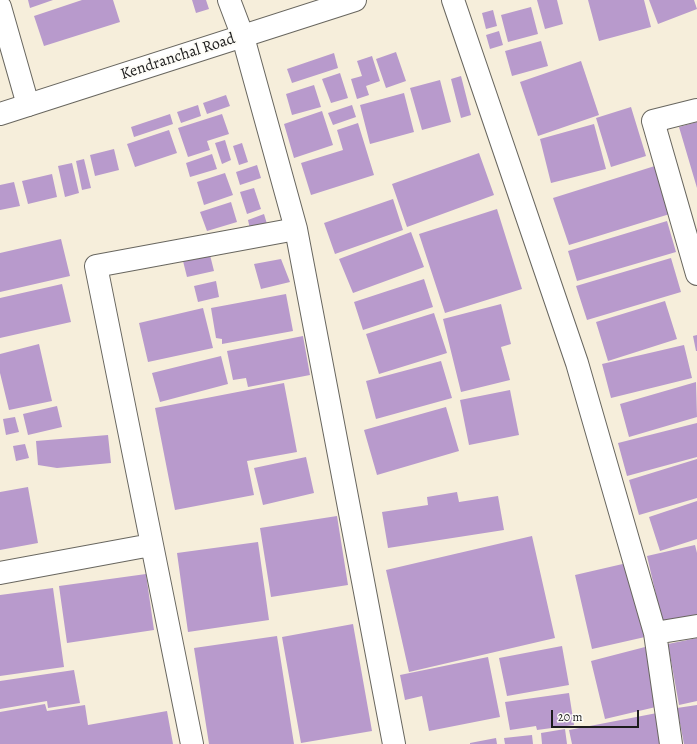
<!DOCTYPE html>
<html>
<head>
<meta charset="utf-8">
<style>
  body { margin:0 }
  #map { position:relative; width:697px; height:744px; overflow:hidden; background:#f6eedb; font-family:Alegreya,serif }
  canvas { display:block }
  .scale { position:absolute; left:551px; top:710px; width:88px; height:18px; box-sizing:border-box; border:2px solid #1c1c1c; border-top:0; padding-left:5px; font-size:12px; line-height:14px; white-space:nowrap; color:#1c1c1c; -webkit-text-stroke:3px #fdfcf7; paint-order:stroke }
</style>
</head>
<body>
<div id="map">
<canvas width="697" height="744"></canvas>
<div class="scale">20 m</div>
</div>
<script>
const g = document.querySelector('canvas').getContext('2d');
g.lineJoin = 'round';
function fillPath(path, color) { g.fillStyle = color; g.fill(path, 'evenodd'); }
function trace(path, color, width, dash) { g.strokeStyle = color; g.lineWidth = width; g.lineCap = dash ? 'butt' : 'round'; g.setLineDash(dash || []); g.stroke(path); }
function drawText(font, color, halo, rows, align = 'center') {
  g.font = font + ' Alegreya,serif'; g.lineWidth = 4; g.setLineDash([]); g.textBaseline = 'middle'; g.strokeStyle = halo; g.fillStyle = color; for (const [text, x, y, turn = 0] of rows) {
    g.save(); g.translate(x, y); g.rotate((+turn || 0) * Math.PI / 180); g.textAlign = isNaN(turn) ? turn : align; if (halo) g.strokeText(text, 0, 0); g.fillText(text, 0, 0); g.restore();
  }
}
fillPath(new Path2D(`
  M28,0h25l-23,8z
  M82,0h31l7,22 -76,24 -10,-30z
  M192,0h14l3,9 -13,4z
  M537,0h20l6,24 -18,5z
  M588,0h56l7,27 -52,14z
  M649,0h45l3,9 -39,15z
  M531,7l7,27 -30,8 -7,-27z
  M493,10l4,16 -11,3 -4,-16z
  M499,31l4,14 -13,4 -4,-14z
  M541,41l7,25 -36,10 -7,-25z
  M396,52l10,29 -20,7 -10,-29z
  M334,53l4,15 -46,15 -5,-14z
  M372,56l8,25 -14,5 3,9 -12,4 -6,-20 11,-3 -5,-15z
  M581,61l18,54 -61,21 -18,-54z
  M340,73l8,25 -17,5 -9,-24z
  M461,76l10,39 -10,3 -10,-39z
  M440,80l11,42 -29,8 -12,-42z
  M314,85l7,22 -29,8 -6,-21z
  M404,93l10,39 -44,12 -10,-39z
  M226,95l4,11 -23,8 -4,-11z
  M198,105l3,11 -20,7 -4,-11z
  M352,105l4,12 -23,8 -5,-12z
  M631,107l15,49 -35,11 -15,-49z
  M322,111l11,34 -39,13 -10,-34z
  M170,114l3,10 -39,13 -3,-10z
  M222,114l7,20 -22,7 3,9 -22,7 -10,-29z
  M697,122v66l-18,-61z
  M358,123l16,52 -63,20 -10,-32 42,-13 -6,-20z
  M594,124l12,45 -55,14 -11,-44z
  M169,130l8,23 -42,14 -8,-23z
  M225,140l6,20 -9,4 -7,-21z
  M242,143l6,19 -9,3 -6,-19z
  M114,149l5,21 -24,6 -5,-21z
  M479,153l15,42 -87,32 -15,-43z
  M212,154l5,15 -27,8 -4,-14z
  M84,159l7,29 -9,2 -6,-29z
  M72,163l7,30 -14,4 -7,-31z
  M257,165l4,13 -21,7 -4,-13z
  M658,165l15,48 -104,32 -16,-47z
  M225,173l8,22 -29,10 -7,-23z
  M52,174l5,23 -29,7 -6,-23z
  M14,182l6,24 -20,4v-25z
  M254,188l7,21 -14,5 -7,-22z
  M393,199l10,31 -68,24 -11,-31z
  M231,202l6,20 -30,9 -7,-19z
  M497,209l25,80 -77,24 -26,-79z
  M264,214l3,10 -17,5 -2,-9z
  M667,221l9,31 -99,29 -9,-30z
  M411,232l13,35 -71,26 -14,-34z
  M61,239l9,37 -70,16v-39z
  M209,251l5,20 -27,6 -5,-20z
  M671,258l10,34 -94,28 -11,-34z
  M281,259l9,23 -29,7 -7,-25z
  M424,279l9,28 -70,23 -9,-28z
  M216,281l3,16 -21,5 -4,-16z
  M62,284l9,38 -71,16v-40z
  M286,294l7,37 -71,13v-5l-6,-1 -5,-30z
  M665,301l12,38 -69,22 -12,-39z
  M501,304l10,40 -10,3 9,33 -49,12 -18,-73z
  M203,308l10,40 -65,14 -9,-39z
  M434,313l13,40 -68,21 -13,-40z
  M697,335v16h-1l-3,-15z
  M303,336l7,39 -62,12 -2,-9 -13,2 -6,-29z
  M39,344l13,57 -43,9 -9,-37v-19z
  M684,345l8,33 -81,20 -9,-34z
  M221,356l7,28 -68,18 -8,-29z
  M441,361l11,37 -76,21 -10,-38z
  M696,382l1,35 -68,20 -9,-33z
  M284,383l13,69 -50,9 7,34 -79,15 -20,-102z
  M510,390l9,45 -50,10 -9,-45z
  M57,406l5,21 -34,8 -5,-21z
  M446,407l13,44 -82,24 -13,-45z
  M15,417l4,15 -13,3 -3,-16z
  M697,423v34l-70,19 -9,-33z
  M108,435l3,28 -54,5 -19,-3 -2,-24z
  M25,444l4,14 -13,3 -3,-15z
  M306,457l8,36 -51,12 -9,-37z
  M697,459v39l-58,17 -10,-35z
  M28,487l10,56 -38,7v-58z
  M457,492l2,10 39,-6 6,34 -116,18 -6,-36 46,-7 -1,-8z
  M697,501v38l-37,12 -11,-34z
  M337,516l11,69 -77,12 -11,-69z
  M532,536l23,102 -146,34 -23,-102z
  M258,542l11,78 -81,12 -11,-79z
  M695,545l2,8v64l-34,8 -16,-69z
  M627,563l18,74 -53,12 -17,-74z
  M146,574l8,56 -87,13 -8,-57z
  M53,588l11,79 -64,9v-81z
  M353,624l19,107 -71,12 -19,-106z
  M277,636l17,108h-85l-15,-96z
  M697,638v63l-18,4 -11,-61z
  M562,646l7,39 -62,11 -8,-38z
  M645,647l15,59 -55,13 -14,-58z
  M488,657l12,60 -71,14 -7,-35 -17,4 -5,-25z
  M74,670l6,33 -32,5 -1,-7 -47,8v-28z
  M569,693l5,32 -37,5 -1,-4 -26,4 -5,-28z
  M45,704l2,7 38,-6 3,20 79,-14 6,33h-173v-32z
  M697,705v39h-13l-7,-36z
  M657,713l6,31h-91l-3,-14z
  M565,729l2,15h-25l-1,-11z
  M532,735l1,9h-28l-1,-6z
  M496,738l1,6h-27v-1z`), '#b89acc');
const minor = new Path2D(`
  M229,0l14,37 53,192 98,515
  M453,0l124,363 78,270 16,111
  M0,7l28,98
  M697,110l-44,11 44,153
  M0,573l151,-28
  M655,633l42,-7
  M192,744l-96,-478 200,-37`);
const tertiary = new Path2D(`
  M0,114l355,-114`);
trace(minor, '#68665f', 24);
trace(tertiary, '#68665f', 24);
trace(minor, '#fff', 22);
trace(tertiary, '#fff', 22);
drawText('16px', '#1c1c1c', '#fdfcf7', [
  ["Kendranchal Road",178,57,-18]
]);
</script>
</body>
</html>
